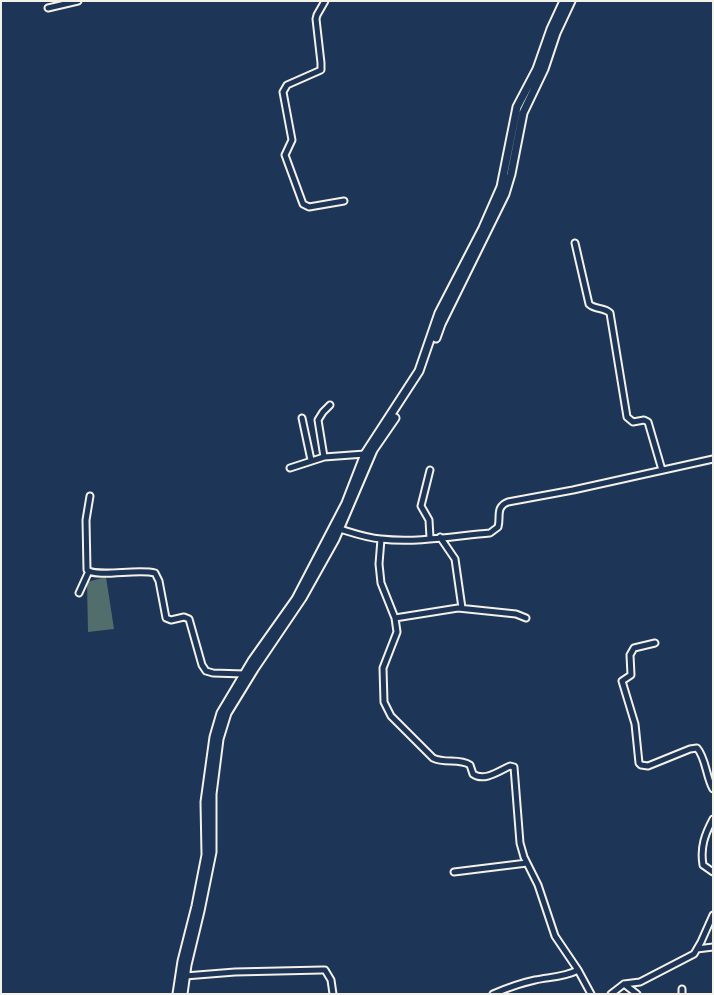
<!DOCTYPE html>
<html>
<head>
<meta charset="utf-8">
<style>
  body { margin:0 }
  #map { position:relative; width:714px; height:995px; overflow:hidden; background:#1d3557; font-family:"Playpen Sans",sans-serif }
  canvas { display:block }
  .frame { position:absolute; inset:0; border:2px solid #f4f1e8; pointer-events:none }
</style>
</head>
<body>
<div id="map">
<canvas width="714" height="995"></canvas>
<div class="frame"></div>
</div>
<script>
const g = document.querySelector('canvas').getContext('2d');
g.lineJoin = 'round';
function fillPath(path, color) { g.fillStyle = color; g.fill(path, 'evenodd'); }
function trace(path, color, width, dash) { g.strokeStyle = color; g.lineWidth = width; g.lineCap = dash ? 'butt' : 'round'; g.setLineDash(dash || []); g.stroke(path); }
fillPath(new Path2D(`
  M106,577l8,52 -26,3 -1,-50z`), '#526e6c');
const street = new Path2D(`
  M325,1l-8,14 -1,4 5,44v7l-34,15 -4,7 9,48 -7,15 18,49 6,3 35,-6
  M48,8l30,-7
  M575,243l14,61c6,6 15,3 21,9l17,104 6,5 11,-2 4,2 14,48
  M302,418l9,42
  M324,457l-6,-37 5,-8 7,-7
  M290,468l34,-11 41,-3
  M430,470l-9,36 8,14 1,18
  M90,496l-4,24 1,50c11,8 51,-2 68,3l4,8 7,37 5,2 13,-3 5,2 13,46 4,6 7,2 31,1
  M340,529c13,4 27,9 41,10 36,4 74,-3 109,-6l8,-6c3,-10 -3,-20 10,-25l65,-12 140,-31
  M440,537l15,22 7,49
  M381,539l-2,25 2,19 14,35 2,14 -14,36 1,34 7,14 42,42c12,6 26,0 37,7l3,9c11,8 26,-3 37,-8l4,1 6,76 4,14 14,28 17,51 23,34 13,24
  M79,593l10,-22
  M395,618l63,-10 58,6 10,4
  M655,643l-21,5 -4,7 1,20 -9,6 13,43 4,39 2,2 7,1 42,-17 7,-1c9,10 9,29 16,41
  M713,819c-8,15 -13,28 -10,46l10,7
  M454,872l73,-9
  M697,949l16,-2
  M185,976l50,-4 87,-2h3l6,10 2,14
  M624,984l13,10
  M682,989v5
  M493,994c14,-6 28,-11 42,-14 15,-3 30,-3 43,-10
  M611,994l13,-10 16,-2 54,-28 7,-12 12,-27`);
const secondary = new Path2D(`
  M436,338l5,-14 64,-130 6,-20 12,-61 21,-44 12,-36 15,-32
  M177,994l5,-33 14,-55 10,-51 -1,-53 9,-65 7,-24 31,-52 44,-62 50,-96 19,-49 54,-83 20,-58 44,-85 18,-41 16,-80 20,-38 14,-40 13,-28
  M183,994l4,-29 13,-54 12,-59v-58l7,-55 8,-26 27,-44 48,-71 33,-59 38,-89 22,-32`);
trace(street, '#f4f1e8', 9);
trace(secondary, '#f4f1e8', 11);
trace(street, '#1d3557', 5);
trace(secondary, '#1d3557', 7);
</script>
</body>
</html>
